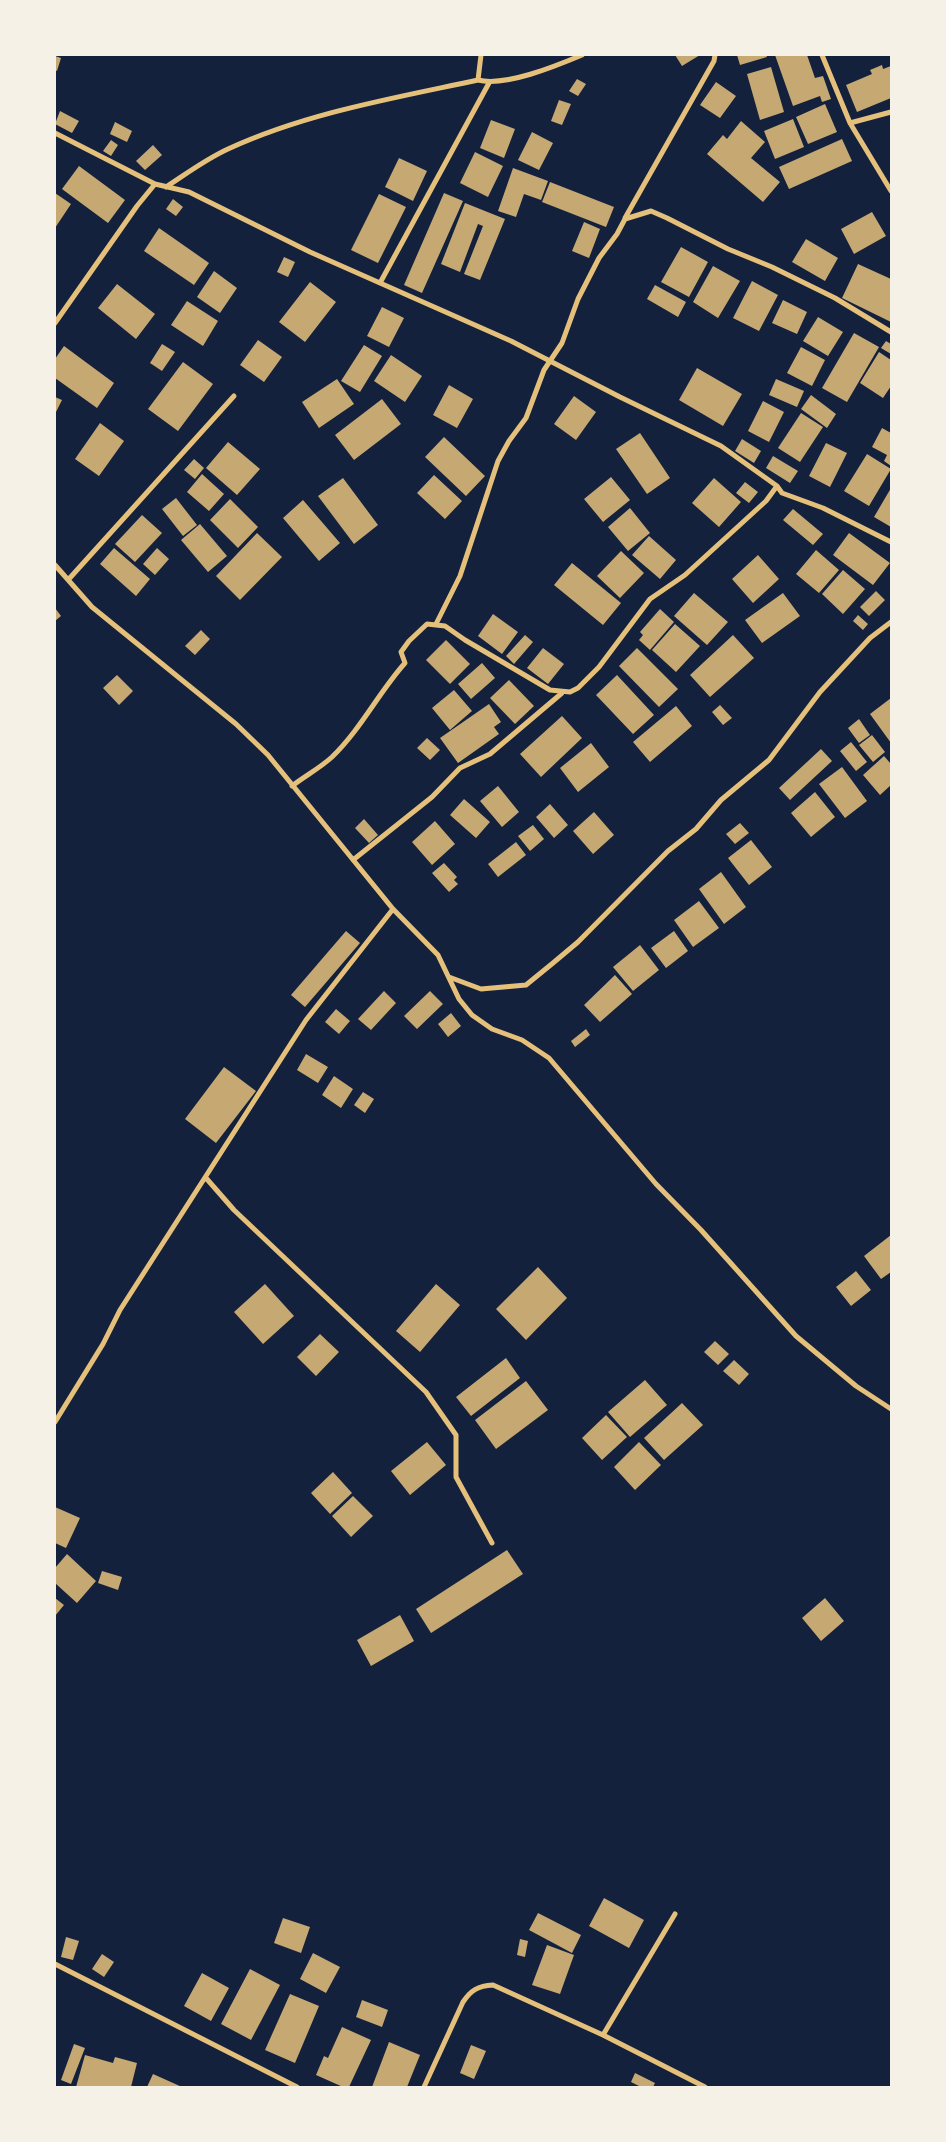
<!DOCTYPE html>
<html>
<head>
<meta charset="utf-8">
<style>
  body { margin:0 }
  #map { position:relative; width:946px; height:2142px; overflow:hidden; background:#14213d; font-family:"Playfair Display",serif }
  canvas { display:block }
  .frame { position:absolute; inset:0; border:56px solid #f6f1e7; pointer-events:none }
</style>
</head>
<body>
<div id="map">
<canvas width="946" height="2142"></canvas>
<div class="frame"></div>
</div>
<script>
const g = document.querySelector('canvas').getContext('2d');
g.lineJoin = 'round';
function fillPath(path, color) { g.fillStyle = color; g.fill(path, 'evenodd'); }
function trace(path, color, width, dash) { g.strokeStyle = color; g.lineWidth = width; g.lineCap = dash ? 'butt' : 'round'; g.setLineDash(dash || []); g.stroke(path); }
fillPath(new Path2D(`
  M675,55h25l-18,11z
  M737,55h29l1,2 -27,8z
  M775,55h32l8,23 8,-2 8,23 -9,3 -2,-6 -27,10z
  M55,56l6,2 -4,13 -2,-1z
  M882,65l1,4 8,-3v32l-34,14 -11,-27 26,-11 -2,-4z
  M771,67l13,45 -24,8 -13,-46z
  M577,79l9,5 -8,12 -9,-5z
  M716,82l20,14 -16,22 -20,-13z
  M559,100l12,4 -9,21 -11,-4z
  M825,104l12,28 -29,12 -12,-27z
  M60,111l19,10 -7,12 -17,-9z
  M793,119l11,28 -29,12 -11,-28z
  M491,120l24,9 -11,29 -24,-10z
  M741,121l24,21 -14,16 29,24 -17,20 -56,-48 16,-19 4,4z
  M115,122l17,9 -5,11 -17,-8z
  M532,132l21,11 -14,27 -21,-10z
  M842,139l10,22 -63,28 -10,-22z
  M111,140l7,5 -7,11 -8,-5z
  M153,145l9,10 -17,15 -9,-9z
  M475,152l28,14 -15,31 -28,-14z
  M399,158l28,13 -14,30 -28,-14z
  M79,166l46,34 -17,23 -46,-34z
  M513,168l35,13 -7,19 -17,-6 -8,23 -18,-6z
  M550,182l64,25 -8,20 -64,-25z
  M55,193l16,11 -16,24z
  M444,193l19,8 -41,92 -18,-8z
  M379,194l27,13 -28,56 -27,-13z
  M173,199l10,8 -7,9 -10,-7z
  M465,203l40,16 -25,61 -16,-6 19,-48 -5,-2 -18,48 -19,-8z
  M872,212l14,24 -32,18 -13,-25z
  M584,222l16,7 -11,29 -17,-7z
  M159,228l50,35 -15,22 -50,-34z
  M806,239l32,19 -13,23 -33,-19z
  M681,247l27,15 -19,35 -28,-15z
  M284,257l11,5 -7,15 -11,-5z
  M858,264l33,15v43l-49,-24z
  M713,266l27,15 -22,37 -25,-16z
  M214,271l23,17 -17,25 -23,-16z
  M752,281l26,14 -19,36 -26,-13z
  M310,282l26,20 -31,40 -26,-20z
  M117,284l38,30 -19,25 -38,-31z
  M655,285l31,17 -8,15 -31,-18z
  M783,300l24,12 -10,22 -25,-11z
  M187,301l31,20 -15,25 -32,-21z
  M382,307l22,11 -15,29 -22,-11z
  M818,317l25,15 -15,24 -25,-15z
  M854,333l25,14 -32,55 -25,-14z
  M258,340l24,17 -18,25 -24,-17z
  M886,341l5,3v10l-10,-6z
  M162,344l13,8 -13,19 -12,-8z
  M364,345l18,11 -22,36 -19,-11z
  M64,346l50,37 -17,25 -42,-30v-19z
  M801,347l24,13 -13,26 -25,-13z
  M879,352l12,8v26l-8,12 -23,-15z
  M391,355l31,21 -17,26 -31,-21z
  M183,362l30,22 -35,47 -30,-22z
  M697,368l45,26 -19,32 -44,-26z
  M337,379l17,25 -35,24 -17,-26z
  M776,379l28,12 -7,16 -28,-12z
  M449,385l24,14 -16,29 -24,-13z
  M811,395l25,19 -9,14 -26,-19z
  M574,396l22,16 -20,28 -22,-16z
  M55,397l7,3 -6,12 -1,-1z
  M382,399l19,25 -47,36 -19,-25z
  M763,401l21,11 -15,30 -21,-11z
  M801,413l22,14 -23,35 -22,-14z
  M100,423l24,18 -25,35 -24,-17z
  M882,428l9,5v33l-7,-5 3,-6 -15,-8z
  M640,433l30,45 -23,16 -31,-45z
  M444,437l41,39 -19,20 -41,-39z
  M742,439l19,12 -7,12 -19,-12z
  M228,442l32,27 -23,26 -31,-27z
  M826,443l21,10 -17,34 -21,-11z
  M867,454l24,15 -22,37 -25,-15z
  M773,456l25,15 -8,12 -24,-15z
  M194,459l10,9 -9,11 -11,-9z
  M202,474l22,20 -15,17 -22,-19z
  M434,475l28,26 -17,18 -28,-26z
  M611,477l19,23 -27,22 -19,-23z
  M343,478l35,47 -24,19 -36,-48z
  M714,478l27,24 -22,25 -27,-24z
  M745,482l13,10 -9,11 -13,-10z
  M891,488v39l-17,-10z
  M176,498l21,27 -14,11 -21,-27z
  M230,499l28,28 -20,21 -28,-28z
  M303,500l37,43 -21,18 -36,-43z
  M630,508l20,25 -22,18 -20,-24z
  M793,509l30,25 -10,11 -30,-25z
  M142,515l20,18 -27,29 -20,-18z
  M200,524l27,32 -19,16 -27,-32z
  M257,533l25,24 -42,43 -24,-24z
  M849,533l41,30 -17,22 -40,-30z
  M649,536l27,24 -16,19 -28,-24z
  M114,548l36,31 -14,17 -36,-32z
  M157,548l12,11 -14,16 -12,-11z
  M816,550l23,20 -20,23 -23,-19z
  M621,551l23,22 -24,25 -23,-22z
  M758,555l21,24 -26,24 -21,-24z
  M572,563l49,40 -18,22 -49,-40z
  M843,570l22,19 -22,25 -21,-20z
  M876,591l9,9 -16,16 -9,-9z
  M694,593l34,29 -21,23 -33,-29z
  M783,593l17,23 -38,27 -17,-23z
  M55,608l6,8 -6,5z
  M660,609l14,13 -24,28 -11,-10 4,-5 -3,-3z
  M493,614l25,18 -16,22 -24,-18z
  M858,615l10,9 -5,6 -10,-9z
  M675,624l25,22 -24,26 -24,-22z
  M201,630l9,9 -15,16 -10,-9z
  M525,635l8,7 -19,22 -8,-8z
  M733,635l21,23 -44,39 -20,-22z
  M446,640l24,24 -20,20 -24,-24z
  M543,648l21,16 -16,20 -21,-16z
  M637,648l41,41 -19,18 -40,-41z
  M482,663l13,15 -24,21 -13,-15z
  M117,675l16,16 -14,14 -16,-17z
  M617,675l37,40 -21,19 -37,-39z
  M509,680l25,26 -19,18 -25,-26z
  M454,690l18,21 -22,19 -18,-22z
  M891,698v45l-21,-29z
  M489,704l12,18 -7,5 5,7 -41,29 -18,-25z
  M720,705l12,13 -9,7 -11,-13z
  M676,706l16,20 -42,36 -17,-20z
  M562,716l20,22 -41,39 -21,-23z
  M859,719l11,16 -11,8 -11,-15z
  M872,735l13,17 -12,10 -14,-17z
  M427,738l13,12 -10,10 -13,-12z
  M851,742l16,20 -11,9 -16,-20z
  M591,743l18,24 -31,25 -18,-24z
  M821,749l11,12 -42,39 -11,-12z
  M884,756l7,8v21l-11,10 -17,-20z
  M842,767l25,34 -22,17 -26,-34z
  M498,786l21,26 -17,15 -22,-26z
  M815,792l20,25 -24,20 -20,-24z
  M464,799l26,23 -14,16 -26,-23z
  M550,804l18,21 -14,13 -18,-21z
  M594,812l20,23 -21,19 -20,-23z
  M364,819l14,16 -9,8 -14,-15z
  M435,821l20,23 -23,21 -20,-23z
  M740,823l9,10 -14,11 -9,-10z
  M533,825l11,14 -14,12 -12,-15z
  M751,840l21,27 -23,18 -21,-27z
  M516,842l10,13 -28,22 -10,-13z
  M444,863l13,14 -3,3 4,4 -9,8 -17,-19z
  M721,872l25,35 -22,17 -25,-35z
  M699,901l20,27 -26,19 -19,-27z
  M346,931l14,12 -55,64 -14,-12z
  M674,931l14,20 -22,17 -15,-20z
  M640,945l19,25 -26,21 -20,-24z
  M615,975l17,19 -32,28 -16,-17z
  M384,991l12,12 -25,27 -13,-11z
  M430,991l13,13 -26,25 -13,-13z
  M336,1009l14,12 -11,13 -14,-12z
  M451,1013l10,13 -13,11 -10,-13z
  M586,1029l4,6 -15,12 -4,-6z
  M306,1054l22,13 -10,16 -21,-13z
  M224,1067l32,24 -40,52 -31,-24z
  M334,1076l19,13 -12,19 -19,-13z
  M363,1092l11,7 -9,14 -11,-8z
  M891,1235v37l-10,7 -17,-23z
  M538,1267l29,31 -41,42 -30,-31z
  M856,1271l15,19 -20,16 -15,-19z
  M265,1284l29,32 -31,28 -29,-32z
  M436,1284l24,21 -40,47 -24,-21z
  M320,1334l19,18 -23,24 -19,-19z
  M715,1341l14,13 -11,11 -14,-13z
  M506,1358l14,20 -49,38 -15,-19z
  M734,1360l15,14 -10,11 -16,-14z
  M645,1380l22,25 -37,32 -22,-25z
  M526,1381l22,29 -52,39 -21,-29z
  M682,1403l21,22 -39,35 -20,-22z
  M606,1415l21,22 -25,23 -20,-22z
  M427,1442l19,23 -36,30 -19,-24z
  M639,1442l22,23 -26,25 -21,-23z
  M333,1472l19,21 -22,21 -19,-21z
  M353,1496l20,20 -22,21 -19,-21z
  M55,1507l25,11 -14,30 -11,-5z
  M507,1550l16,24 -92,59 -15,-24z
  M67,1554l29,27 -19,22 -22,-20v-15z
  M102,1571l20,6 -4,13 -20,-7z
  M55,1598l9,7 -9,11z
  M825,1598l19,23 -23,20 -19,-23z
  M400,1615l14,26 -43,25 -14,-26z
  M604,1898l40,22 -15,28 -40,-22z
  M538,1913l43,22 -9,18 -43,-23z
  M283,1918l27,9 -9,26 -27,-10z
  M66,1937l13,4 -6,19 -12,-3z
  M520,1939l8,2 -3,16 -8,-2z
  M547,1945l27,10 -14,39 -28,-9z
  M313,1953l27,14 -14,26 -26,-14z
  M102,1954l12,8 -10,15 -12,-8z
  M250,1969l30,16 -29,55 -30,-16z
  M202,1973l27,15 -18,33 -27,-15z
  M290,1994l29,12 -24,57 -30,-13z
  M362,2000l26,10 -6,17 -26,-10z
  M342,2027l29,13 -22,47h-6l-27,-12 8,-19 4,2z
  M389,2042l31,13 -13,32h-35z
  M74,2044l11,4 -14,36 -10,-4z
  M471,2045l15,6 -12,28 -14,-6z
  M85,2055l28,8 2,-6 22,6 -6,24h-55z
  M635,2073l20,10 -2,4h-12l-10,-5z
  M153,2074l29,13h-35z`), '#c6a872');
trace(new Path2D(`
  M822,55l28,68 41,68
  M478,80l3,-25
  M850,123l41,-11
  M55,133l100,51 34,8 121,60 201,89 109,56 101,49 56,40
  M166,187c20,-13 40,-28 62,-38 78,-36 166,-51 250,-69 27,7 78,-14 104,-25
  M625,218l89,-157 1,-6
  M380,283l109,-200
  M55,323l82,-117 18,-22
  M55,565l37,42 144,117 32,31 125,154 45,46 21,44 13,16 20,14 30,11 27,18 107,126 45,46 95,106 60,50 35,23
  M68,580l166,-184
  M436,624l24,-48 38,-115 11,-20 17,-23 18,-48 18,-27 16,-44 21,-41 18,-24 8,-15 26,-8 16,7 61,31 44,18 63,31 56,34
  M292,786c13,-10 28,-18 40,-29 29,-28 47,-65 73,-94l-4,-11 8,-11 18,-17 18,2 20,14 85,50 20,2 8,-4 21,-21 51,-68 35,-24 81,-74 11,-15 5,7 41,15 68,34
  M353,860l79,-63 28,-29 30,-14 72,-61
  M449,977l32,12 45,-4 27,-22 25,-21 90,-91 28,-22 25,-29 48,-40 51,-68 50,-54 21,-16
  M206,1178l28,32 192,182 30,43v42l36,66
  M55,1422l48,-78 17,-34 186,-290 87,-111
  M55,1964l242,123
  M603,2035l72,-121
  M424,2087l39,-85c8,-12 15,-16 30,-17l110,50 102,52`), '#e5c07b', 5);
</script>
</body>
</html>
